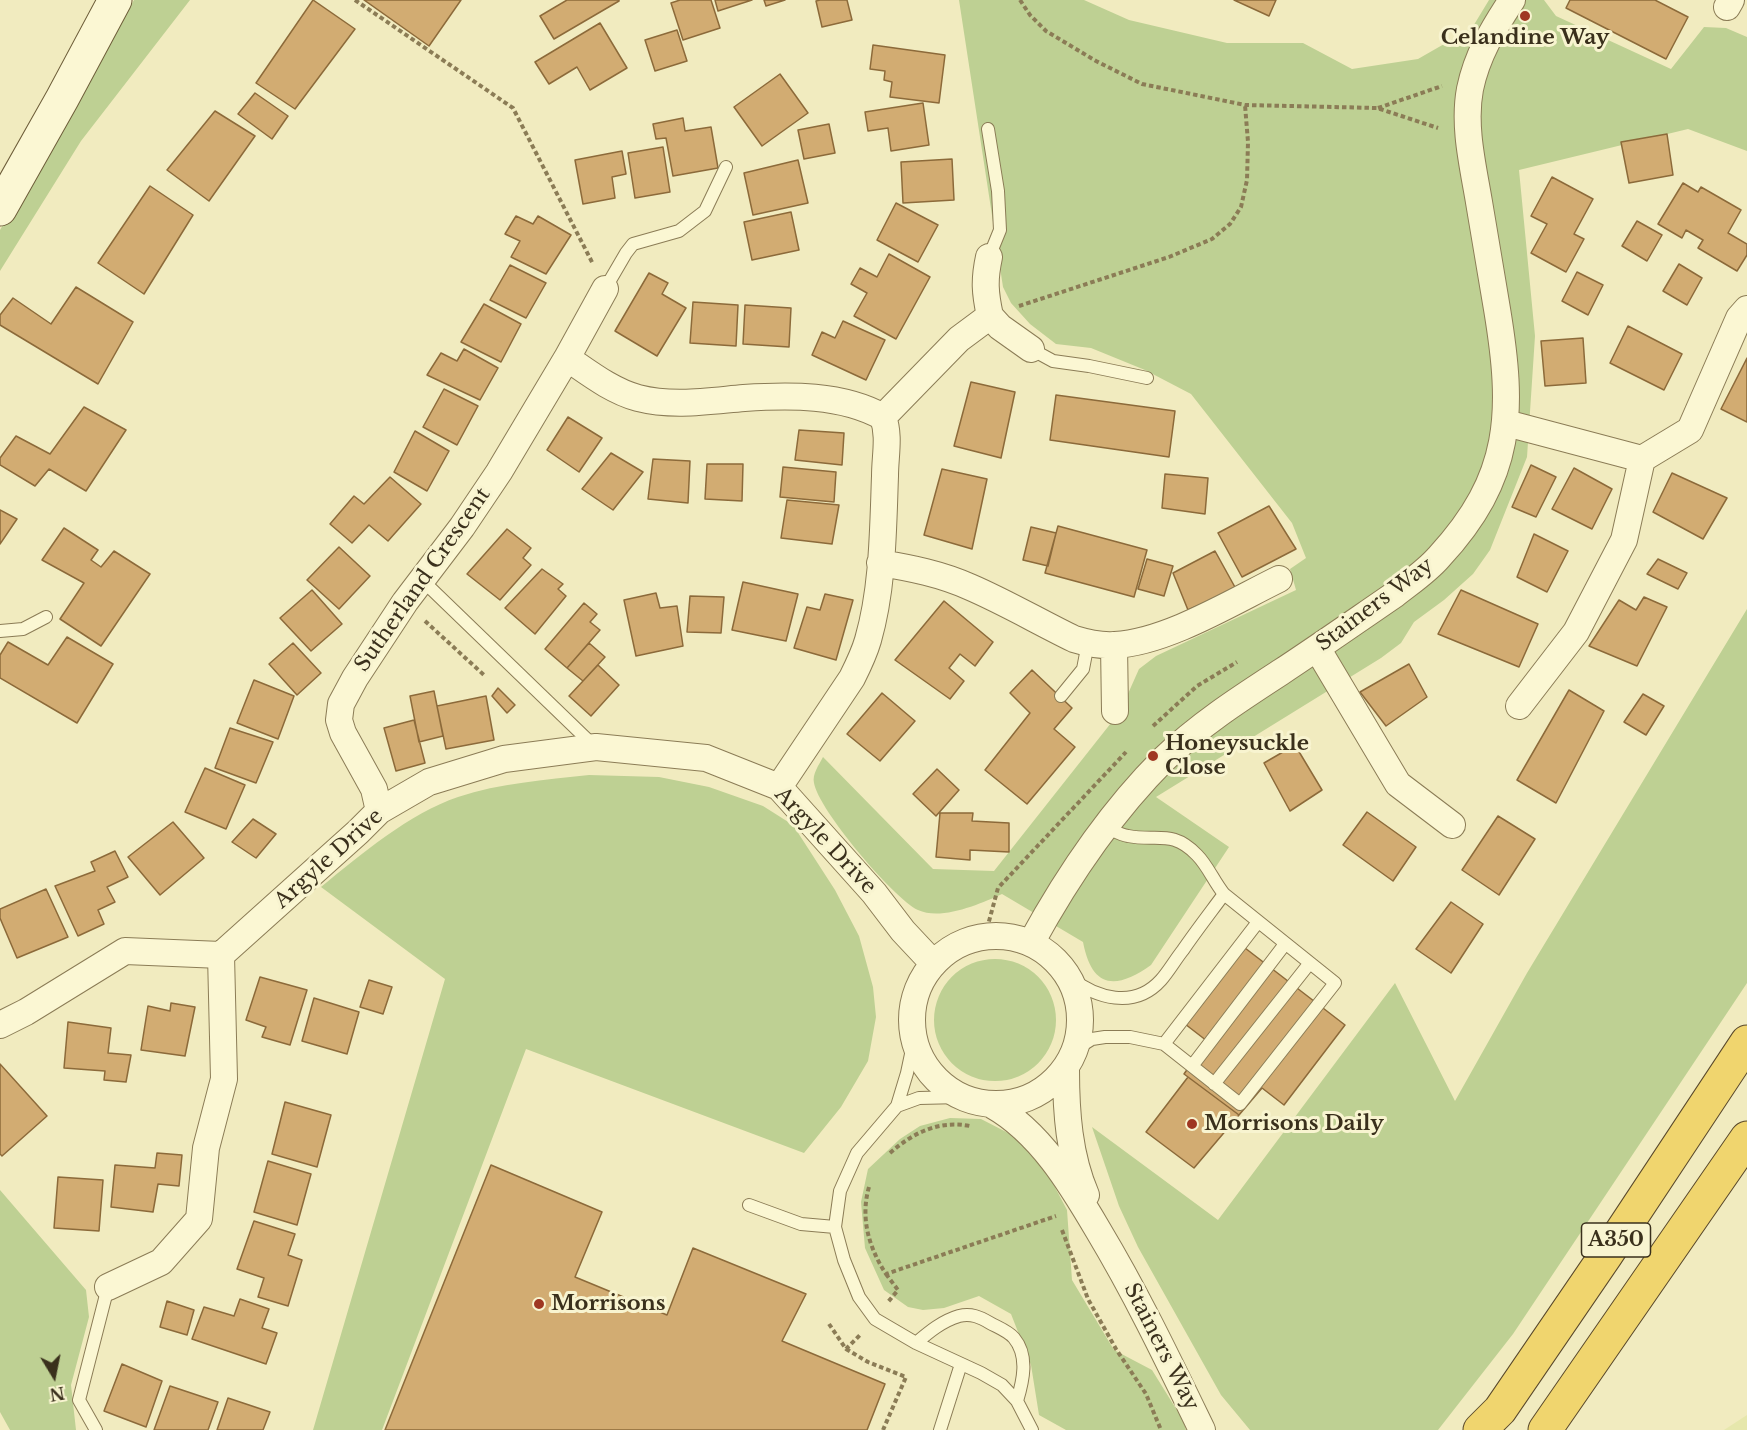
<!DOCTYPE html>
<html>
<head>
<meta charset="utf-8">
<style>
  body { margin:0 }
  #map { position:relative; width:1747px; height:1430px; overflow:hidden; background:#f1ebbf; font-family:"Libre Baskerville",serif }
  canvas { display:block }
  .north { position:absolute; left:24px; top:1346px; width:60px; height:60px; -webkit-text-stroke:4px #f8f4d0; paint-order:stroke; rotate:170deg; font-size:16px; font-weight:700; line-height:24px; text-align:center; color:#3a301c }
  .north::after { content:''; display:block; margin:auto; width:21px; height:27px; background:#3a301c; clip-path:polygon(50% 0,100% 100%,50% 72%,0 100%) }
</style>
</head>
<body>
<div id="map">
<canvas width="1747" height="1430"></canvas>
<div class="north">N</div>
</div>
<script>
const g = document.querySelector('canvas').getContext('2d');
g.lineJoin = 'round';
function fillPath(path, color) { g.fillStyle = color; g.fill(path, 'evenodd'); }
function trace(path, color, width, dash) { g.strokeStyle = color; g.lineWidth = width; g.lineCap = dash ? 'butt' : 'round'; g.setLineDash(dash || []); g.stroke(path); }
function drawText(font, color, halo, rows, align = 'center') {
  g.font = font + ' "Libre Baskerville",serif'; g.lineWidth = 6; g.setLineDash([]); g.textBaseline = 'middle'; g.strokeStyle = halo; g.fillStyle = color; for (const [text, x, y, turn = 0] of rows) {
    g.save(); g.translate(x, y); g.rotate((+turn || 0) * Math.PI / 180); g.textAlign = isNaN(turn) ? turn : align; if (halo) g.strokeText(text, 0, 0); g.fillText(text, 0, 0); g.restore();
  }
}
fillPath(new Path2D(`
  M1747,1415v15h-23z`), '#e6e7ac');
fillPath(new Path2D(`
  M134,0h56l-109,141 -81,130v-41z
  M959,0h125l45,20 98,23h76l49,26 66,-10 54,-31 17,-28h55l12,16 115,53 33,-42 22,1 21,9v114l-59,-22 -169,41 16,166 -8,121 -37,93 -17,24 -29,26 -30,22 -13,21 -20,15 -225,139 73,50 -78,118c-35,25 -59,24 -68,-23l-81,-48c-22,10 -61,27 -84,16 -25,-12 -100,-101 -104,-127 -2,-9 5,-18 9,-26l110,112 61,2 117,-148 16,-27 12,-27 17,-13 140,-66 -6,-21 16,-11 -14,-35 -101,-129 -46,-24 -54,-22 -35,-4 -26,-20 -19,-21 -8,-16z
  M1747,609v374l-234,351 -75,96h-188l-29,-35 -83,-148 -19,-41 -27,-79 126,93 177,-237 60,118 72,-128z
  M589,775l70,2 50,10 54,19 30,19 42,65 24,46 14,51 3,30 -8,44 -27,46 -37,46 -278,-104 -144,381h-69l132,-451 -124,-92c39,-32 89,-74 137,-90 42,-14 87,-17 131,-22z
  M934 1020a61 61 0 1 1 122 0a61 61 0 1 1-122 0Z
  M950,1118l31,1 35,18 30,33 21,40 5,70 42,70 38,20 31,50 3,10h-120l-27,-15 -8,-50 -20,-51 -32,-18 -35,12 -21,2 -15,-3 -24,-17 -19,-42 -4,-46 7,-33 32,-30 20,-13z
  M0,1190l86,100 3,27 -18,68 5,45h-66l-10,-18z`), '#bed093');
const building = new Path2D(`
  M313,0l42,29 -60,80 -39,-26z
  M364,0h97l-32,46z
  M567,0h52v1l-65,38 -14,-23z
  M680,0h31l9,28 -37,12 -12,-37z
  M715,0h37l-34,11z
  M764,0h21l-19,6z
  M820,0h27l5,20 -30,7 -6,-26z
  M1234,0h42l-7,16z
  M1570,0h85l33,17 -22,42 -100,-51z
  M600,23l27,45 -37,22 -13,-23 -28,17 -14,-22z
  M677,30l10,31 -32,10 -10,-31z
  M873,45l72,10 -6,48 -49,-6 2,-15 -8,-2 1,-9 -15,-2z
  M780,74l28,39 -46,33 -28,-39z
  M255,93l33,23 -16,23 -34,-25z
  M923,103l6,42 -38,6 -3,-23 -20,3 -3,-19z
  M215,111l40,25 -46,65 -42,-31z
  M683,118l2,13 26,-4 7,41 -45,8 -7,-38 -10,1 -3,-15z
  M829,124l6,29 -31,6 -6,-29z
  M1667,134l6,41 -44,8 -8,-41z
  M663,147l7,45 -35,6 -7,-45z
  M622,151l4,23 -14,3 3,21 -32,6 -8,-44z
  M952,159l2,41 -51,3 -2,-41z
  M798,160l10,43 -55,12 -9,-42z
  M1552,177l41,22 -19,35 10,5 -18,33 -35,-19 16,-29 -16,-8z
  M1683,183l15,9 3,-5 40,23 -13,23 19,11v11l-10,16 -39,-23 5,-8 -17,-10 -4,8 -24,-14z
  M150,186l43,29 -49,79 -46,-31z
  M896,203l42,22 -20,37 -41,-22z
  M791,212l8,38 -47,10 -8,-38z
  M516,216l17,8 5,-8 33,19 -25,39 -35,-17 9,-16 -15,-7z
  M1637,221l25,14 -15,26 -25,-15z
  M889,254l41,23 -34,62 -42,-23 13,-23 -16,-9 9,-16 17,9z
  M1679,264l23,14 -15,27 -24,-14z
  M510,265l36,18 -20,35 -36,-18z
  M1577,272l26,13 -15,30 -26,-14z
  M649,273l19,10 -6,11 24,14 -29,48 -42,-25z
  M76,287l57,35 -35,62 -98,-59v-10l13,-17 38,26z
  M693,302l45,3 -2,41 -46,-3z
  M484,304l37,20 -20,38 -40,-20z
  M745,305l46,3 -2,39 -46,-3z
  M843,321l42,19 -19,40 -54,-25 10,-23 13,6z
  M1628,326l54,28 -18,36 -54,-27z
  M1583,338l3,45 -41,3 -4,-45z
  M464,349l34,19 -18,32 -53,-25 14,-22 16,8z
  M1747,358v64l-26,-13z
  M971,382l44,10 -14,66 -47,-12z
  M444,389l34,17 -21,39 -34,-18z
  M1056,395l119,16 -6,46 -119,-17z
  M84,407l42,23 -40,61 -37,-22 -14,17 -35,-21v-7l16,-22 34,18z
  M568,417l34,21 -23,34 -32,-22z
  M799,430l45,3 -2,32 -47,-5z
  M415,431l34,20 -22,40 -33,-19z
  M611,453l32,19 -30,38 -31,-21z
  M653,459l37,2 -2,42 -40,-4z
  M707,464h36l-1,37 -37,-2z
  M1531,465l25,12 -20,40 -24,-10z
  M783,467l53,5 -2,30 -54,-5z
  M1574,468l38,21 -20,40 -40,-20z
  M942,469l45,10 -15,70 -48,-14z
  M1672,473l55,25 -24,41 -50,-27z
  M1165,474l43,4 -3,36 -43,-6z
  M390,477l31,27 -33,37 -19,-16 -17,18 -22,-19 24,-28 10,8z
  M787,500l52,5 -7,39 -51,-6z
  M1269,506l27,43 -54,28 -24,-44z
  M0,510l17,9 -17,25z
  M1058,526l89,24 -13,47 -89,-24z
  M1031,527l25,6 -8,33 -25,-6z
  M64,528l34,22 -7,10 10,7 13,-16 36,23 -49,72 -41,-27 24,-36 -42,-23z
  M507,529l24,19 -8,10 8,7 -31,35 -33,-26z
  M1534,534l34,17 -21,41 -30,-15z
  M339,547l31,29 -31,33 -32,-29z
  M1215,551l21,38 -48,21 -15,-37z
  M1147,559l26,7 -9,30 -26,-7z
  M1658,559l29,14 -9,16 -31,-15z
  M542,569l21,15 -5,5 8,7 -31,38 -30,-26z
  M743,582l55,12 -12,47 -54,-11z
  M312,590l30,34 -31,27 -31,-33z
  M1461,590l77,34 -19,43 -81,-33z
  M656,593l4,15 17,-2 6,40 -47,10 -12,-56z
  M825,594l28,6 -17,60 -42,-12 13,-41 13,3z
  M690,596l34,1 -3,36 -34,-1z
  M1644,597l23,10 -30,59 -48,-20 30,-46 17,10z
  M944,601l49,41 -18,24 -15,-12 -11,14 15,13 -14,18 -55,-39z
  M584,603l13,11 -7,8 10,8 -33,38 -22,-19z
  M67,637l46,27 -36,59 -77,-45v-23l8,-13 40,23z
  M293,643l28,30 -24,22 -28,-31z
  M589,643l16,14 -22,24 -16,-13z
  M1409,664l18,33 -41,29 -26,-34z
  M598,665l21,20 -28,31 -22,-20z
  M1032,670l40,38 -18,21 21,18 -48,57 -42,-34 45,-57 -20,-20z
  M254,680l40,16 -16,43 -41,-16z
  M498,688l17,17 -8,8 -15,-17z
  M1569,690l35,21 -48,92 -39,-23z
  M434,691l9,45 -24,6 -9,-46z
  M882,693l33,28 -35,40 -33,-27z
  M1643,694l21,12 -18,29 -22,-13z
  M486,696l8,44 -48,9 -9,-43z
  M414,720l11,43 -29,8 -12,-43z
  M230,728l43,14 -17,41 -41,-15z
  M1295,745l27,45 -32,21 -26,-48z
  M205,768l40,17 -19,44 -41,-17z
  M937,769l22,21 -23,26 -23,-22z
  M1367,812l49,35 -23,34 -50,-36z
  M940,813h33l-1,8 37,2v29l-39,-2v10l-34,-3z
  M1498,816l37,23 -36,56 -37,-25z
  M253,819l23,15 -20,24 -24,-16z
  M173,822l31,36 -44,37 -32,-38z
  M115,851l13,26 -21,10 8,15 -17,8 6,14 -26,12 -23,-50 40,-15 -4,-9z
  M46,889l22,48 -51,21 -17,-40v-9z
  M1451,902l32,22 -32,49 -35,-24z
  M1245,948l100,77 -61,80 -22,-17 -23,27 -55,-41 23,-33 -22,-17z
  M260,977l47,13 -17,55 -28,-8 4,-10 -20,-7z
  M369,980l23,7 -9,27 -23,-7z
  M314,998l45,14 -12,42 -45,-13z
  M171,1003l24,4 -10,49 -44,-6 7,-44 22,5z
  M68,1022l43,6 -3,25 23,2 -5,27 -22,-2 1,-9 -41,-3z
  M0,1064l47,52 -45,40 -2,-2z
  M1188,1077l51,38 -45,53 -48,-36z
  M285,1102l46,13 -14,52 -45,-13z
  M157,1153l25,2 -3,31 -21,-2 -5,28 -42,-5 4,-42 40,3z
  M268,1161l43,13 -14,51 -43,-13z
  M491,1165l111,47 -27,65 92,38 26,-67 113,46 -24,47 103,43 -18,46h-482z
  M58,1177l45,3 -4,51 -45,-3z
  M254,1221l41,13 -7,21 14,5 -14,46 -30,-9 6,-19 -27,-9z
  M240,1299l29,10 -7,19 15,5 -11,31 -74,-25 12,-32 30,9z
  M167,1301l27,9 -7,25 -27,-8z
  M122,1364l40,17 -16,46 -42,-16z
  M170,1386l48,16 -10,28h-54z
  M228,1398l42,14 -7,18h-46z`);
fillPath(building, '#d2ac72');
trace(building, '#8c6a3a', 1.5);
const service = new Path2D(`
  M988,129l10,62 2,39 -11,27
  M605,289l21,-36 7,-9 46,-13 26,-20 21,-44
  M1031,349l22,12 36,5 58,12
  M421,579l174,168
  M0,631l23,-2 23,-12
  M1061,696l22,-27 5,-26
  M1106,827c7,3 14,8 22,9 29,6 44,-7 69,19 11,11 17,27 27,39
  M1069,977c27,21 65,33 92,3 8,-9 14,-20 22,-30 13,-19 27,-37 41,-56l111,89 -95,121 -76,-60 -34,-7h-25l-13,2 -16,10
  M914,1040l-7,33 -10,33 -40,47 -17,38 -5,36 9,33 15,37 16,22 41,24 65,30 21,12 15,16 15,29
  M1164,1044l94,-122
  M1192,1066l93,-122
  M1214,1084l95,-120
  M897,1106l22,-8 42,-1
  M749,1205l52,19 34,3
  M916,1343c13,-11 26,-22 43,-27 12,-3 21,1 31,7 7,4 18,8 24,15 15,18 9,43 3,63
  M96,1430l-17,-30 29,-113
  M940,1430l21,-66`);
const minor = new Path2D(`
  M1727,7l4,-7
  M989,257c-5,23 -4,36 1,59
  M567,358l38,-69
  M883,417l76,-78 31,-23 10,11 31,22
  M1506,423l136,36 48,-29 49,-112 8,-9
  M880,563c31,5 61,11 90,24 35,15 69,35 104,52 13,4 27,7 41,6 52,-3 117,-43 164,-66
  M1114,645l1,66
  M1317,648l81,136 54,41
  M1519,706l57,-74 48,-92 18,-81
  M379,811l-5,-22 -31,-56 -4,-13 2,-16 14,-26 50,-76 57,-75 37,-55 68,-114c22,15 45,33 71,40 35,9 71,3 106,0 45,-3 98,-4 139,19 7,19 2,39 2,59 -2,54 -2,112 -17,164 -4,14 -10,26 -16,38l-73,109
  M912 1020a84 84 0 1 1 168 0a84 84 0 1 1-168 0Z
  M1031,943c36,-66 80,-131 133,-184 35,-34 77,-61 117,-87 38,-25 75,-51 113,-77 15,-12 32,-23 45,-38 74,-80 75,-145 58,-248 -6,-36 -12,-71 -18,-107 -6,-36 -16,-76 -9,-113 7,-34 23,-60 42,-89
  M0,1025l26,-13 99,-61 96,4 137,-123 21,-21 50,-29 75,-23 92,-12 110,11 73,29 95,106 29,38 30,32
  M1066,1069c0,43 3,87 20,126
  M992,1105c48,27 79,79 106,125 39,65 71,132 104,200
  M108,1287l53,-25 38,-43 7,-71 18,-69 -3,-124`);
const secondary = new Path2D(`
  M0,209l62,-110 53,-99`);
const trunk = new Path2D(`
  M1480,1430l20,-20 106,-155 141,-213
  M1545,1430l202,-292`);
trace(service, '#8b7c56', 14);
trace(minor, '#8b7c56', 28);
trace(secondary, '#6d5d39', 35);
trace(trunk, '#59482b', 35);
trace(new Path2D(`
  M355,0l158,108 80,156
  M1020,0l10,15 16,16 50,30 46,23 103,21 132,3 61,20
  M1378,108l64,-22
  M1019,306l150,-49 43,-18 18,-15 11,-17 6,-27 1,-38 -3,-37
  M425,621l59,54
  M1153,726l44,-40 40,-24
  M985,936l13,-48 128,-136
  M890,1153c23,-20 48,-33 80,-27
  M869,1187c-9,31 0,61 17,87l170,-58
  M1062,1230l26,69 28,50 30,45 15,36
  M886,1274l12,16 -10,12
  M829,1324l17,25 14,-14
  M846,1349l22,13 38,15 -23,53`), '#8b7c56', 4, [4.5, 3]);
trace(service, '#fbf7d3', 12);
trace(minor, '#fbf7d3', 26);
trace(secondary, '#fbf7d3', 33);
trace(trunk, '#f0d56e', 33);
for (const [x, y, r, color] of [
  [1525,16,6,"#9f3722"],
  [1153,756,6,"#9f3722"],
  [1192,1124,6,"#9f3722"],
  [539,1304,6,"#9f3722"]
]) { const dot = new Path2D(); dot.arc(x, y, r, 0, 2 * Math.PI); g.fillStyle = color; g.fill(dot); trace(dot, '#f8f4d0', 2); }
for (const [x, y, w] of [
  [1616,1240,69]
]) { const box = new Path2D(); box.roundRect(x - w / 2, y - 17, w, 34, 4.5); g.fillStyle = '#f8f4d0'; g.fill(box); trace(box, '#3a301c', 1.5); }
drawText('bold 20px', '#3a301c', null, [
  ["A350",1616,1240]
]);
drawText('bold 21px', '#3a301c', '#f8f4d0', [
  ["Celandine Way",1525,38,"center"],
  ["Honeysuckle",1165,744],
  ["Close",1165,768],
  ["Morrisons Daily",1204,1124],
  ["Morrisons",551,1304]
], 'left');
drawText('21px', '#3a301c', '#f8f4d0', [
  ["Sutherland Crescent",423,580,-55],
  ["Stainers Way",1375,605,-37],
  ["Argyle Drive",825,841,47],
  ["Argyle Drive",329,859,-42],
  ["Stainers Way",1161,1347,63]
]);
</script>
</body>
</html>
